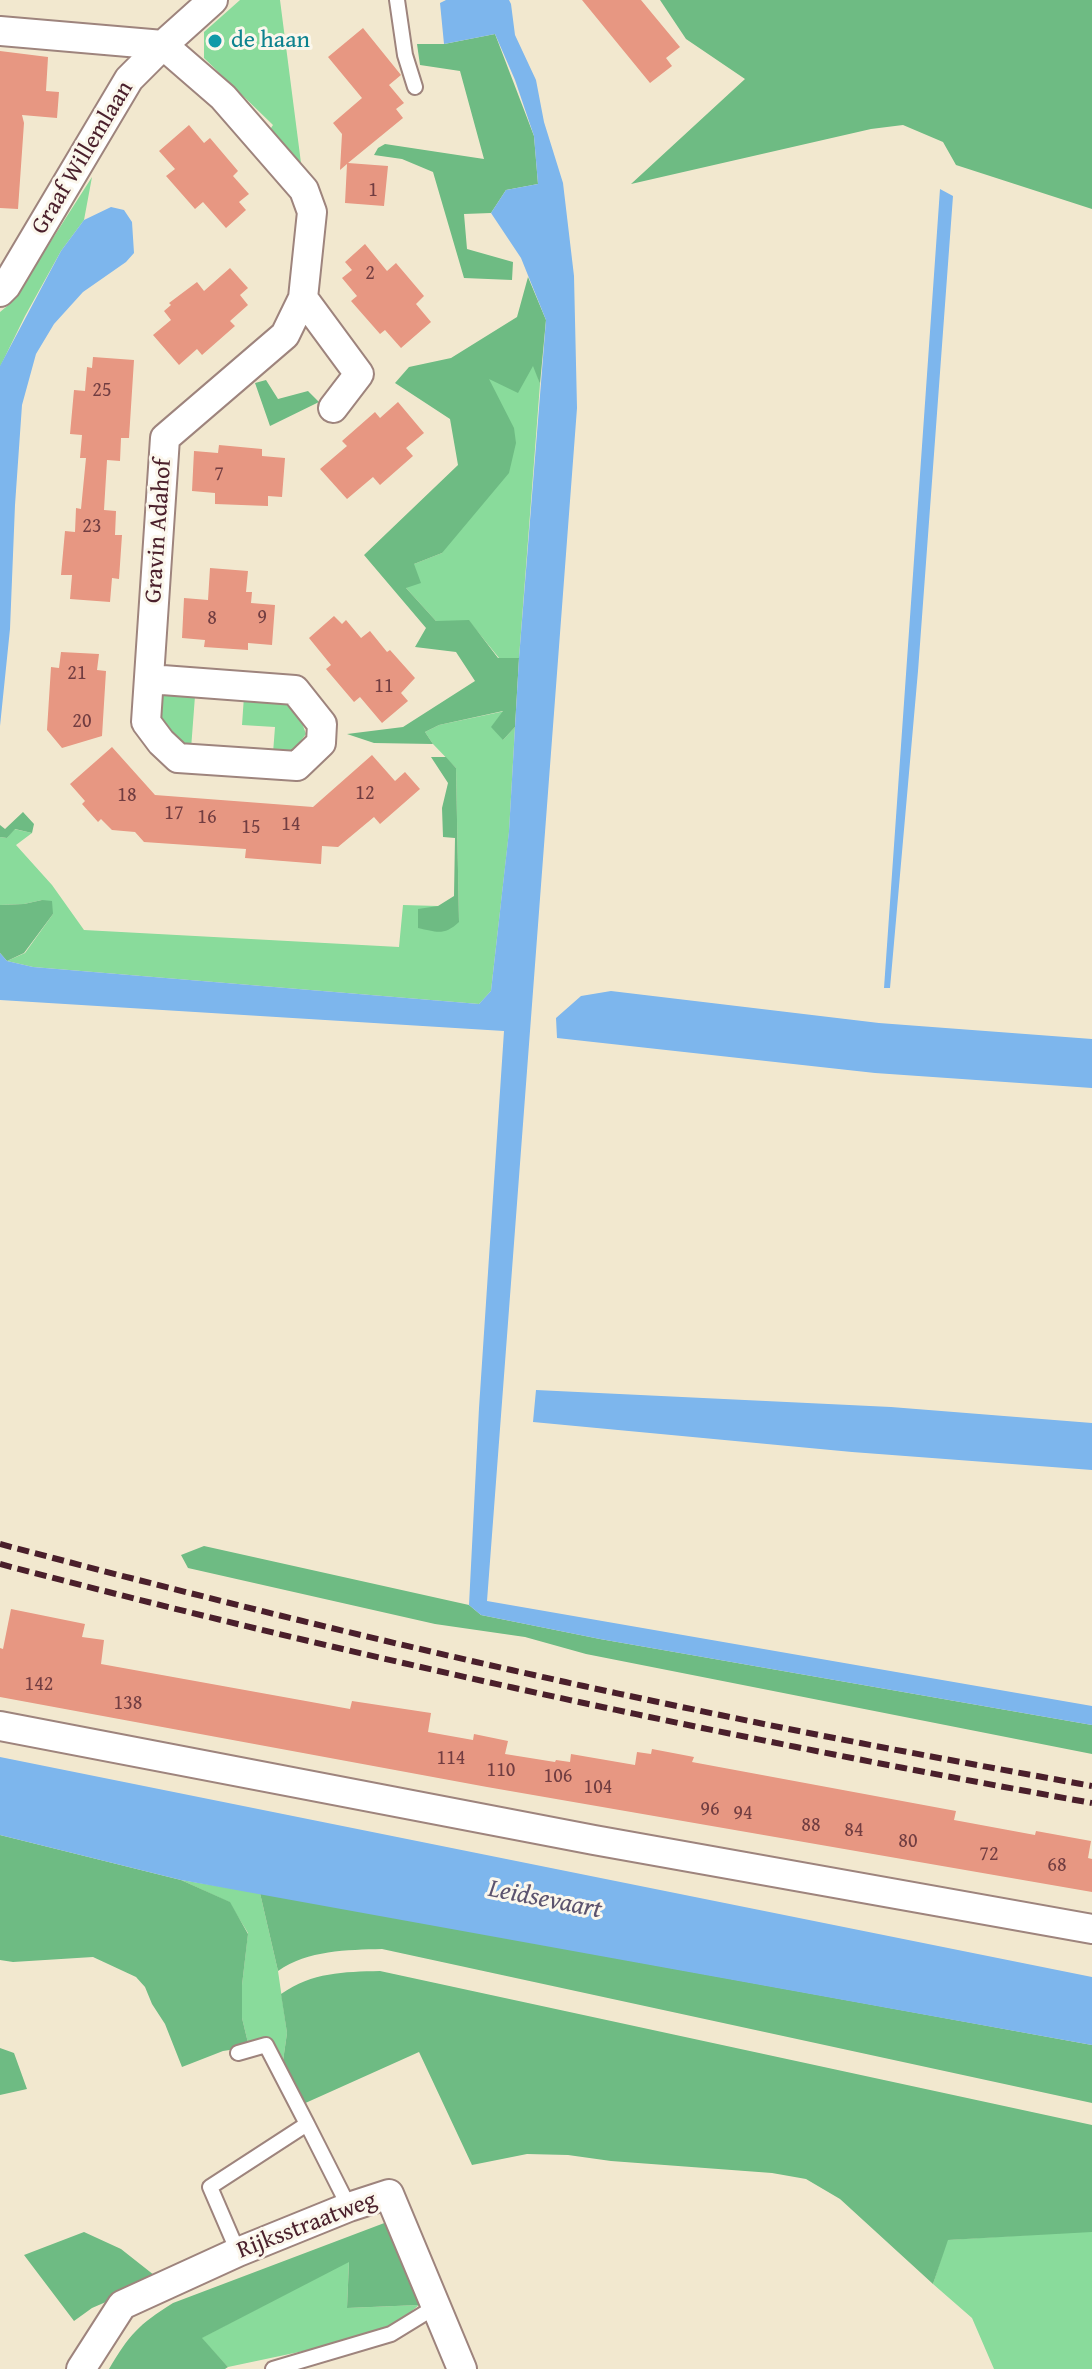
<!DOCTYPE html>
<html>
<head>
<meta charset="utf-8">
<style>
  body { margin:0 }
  canvas { display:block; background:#f2e8cf }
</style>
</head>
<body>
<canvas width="1092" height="2369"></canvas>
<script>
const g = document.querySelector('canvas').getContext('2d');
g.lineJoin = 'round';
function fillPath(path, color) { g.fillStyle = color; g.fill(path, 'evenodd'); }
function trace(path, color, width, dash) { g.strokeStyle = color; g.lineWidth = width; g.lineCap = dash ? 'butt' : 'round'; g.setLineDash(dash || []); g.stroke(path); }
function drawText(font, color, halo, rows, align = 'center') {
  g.font = font + ' "Gentium Book Plus",serif'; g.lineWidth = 6; g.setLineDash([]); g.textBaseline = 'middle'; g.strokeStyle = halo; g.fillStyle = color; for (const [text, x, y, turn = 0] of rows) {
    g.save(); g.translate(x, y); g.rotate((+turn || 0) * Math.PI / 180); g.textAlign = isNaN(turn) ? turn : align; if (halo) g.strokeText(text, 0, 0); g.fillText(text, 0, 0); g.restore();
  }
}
fillPath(new Path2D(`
  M240,0h40l21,163 -34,-29 6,-9 -69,-67v-26z
  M92,177l-8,43 -23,31 -36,65 -25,51v-55l12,-10z
  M534,365l6,19 -21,274h-20l-30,-37h-33l-30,-33 8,-24 28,-11 46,-175z
  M157,691l38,5 -4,53 -29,-17z
  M244,696l40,4 13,9 9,25 -13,17 -20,2 2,-26 -33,-2z
  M505,711l-2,29 12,-13 -6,105 -18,159 -12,13 -446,-37 -26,-6 18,-8 28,-39 -11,-14 -18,4 -24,1v-68l7,1 7,-9 18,4 -16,12 36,40 32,45 315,17 4,-42 35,1 21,16 -3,-154 -23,-24 -8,-12 14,-7z
  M181,1880l79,13 18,78 9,62 -4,28 -8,-14 -12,-2 -14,2 -7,-29v-33l6,-52 -19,-31z
  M1092,2231v138h-98l-22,-51 -39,-34 14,-44z
  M349,2261l-2,47 72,-3 -35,29 -156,33 -27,-29z`), '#89db9b');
fillPath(new Path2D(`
  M660,0h432v209l-136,-44 -13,-23 -40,-17 -32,4 -240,55 114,-105 -59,-40z
  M495,34l39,102 4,48 -32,6 -15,23 -27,1 3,35 46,13 -1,18 -48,-2 -31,-106 -31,-13 -28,-4 4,-7 7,-4 99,15 -24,-88 -40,-6 -3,-21h27z
  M528,277l18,43 -6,64 -7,-18 -15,27 -29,-14 25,49 2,15 -7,30 -67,80 -28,11 7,19 -15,5 30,33 33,-1 29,38h21l-4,69 -12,13 -12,-13 12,-16 -64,14 -14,7 8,12 -59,-1 -27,-9 56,-7 72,-46 -19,-29 -41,-5 11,-19 -62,-73 94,-90 -8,-46 -55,-36 14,-16 42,-9 66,-41z
  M266,380l12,19 30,-8 11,11 -49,24 -15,-43z
  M431,757h15l10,11 3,154c-15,14 -22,10 -41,6v-19l20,-3 16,-10 1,-58 -12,-1 -1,-29 6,-25z
  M23,812l11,12 -2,9 -17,-4 -8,9 -7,-1v-12l5,4z
  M42,900l10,1 1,13 -29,39 -17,8 -7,-8v-48l24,-1z
  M204,1546l265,59 12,10 119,24 492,86v29l-506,-100 -61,-17 -90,-13 -247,-56 -7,-13z
  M0,1835l181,45 49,22 18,32 -6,51v33l7,29 -26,4 -41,16 -17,-43 -13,-20 -7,-17 -9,-10 -43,-20 -80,5 -13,-2z
  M260,1893l832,152v58l-710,-154c-35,1 -74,1 -104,22z
  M380,1971l712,154v107l-144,8 -15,44 -93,-85 -34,-20 -34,-6 -161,-12 -43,-6 -41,-1 -55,11 -53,-113 -118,53 -18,-44 4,-28 -6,-39c32,-22 62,-22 99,-23z
  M0,2048l14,5 13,36 -27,6z
  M387,2222l32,83 -72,3 2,-46 -147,76 26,29 -3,2h-116c21,-35 29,-44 64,-66z
  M84,2232l37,17 38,30 -67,29 -18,13 -50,-66z`), '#6ebb83');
fillPath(new Path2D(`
  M446,0h63l2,4 4,31 21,45 8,42 19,61 11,93 3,132 -90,1193 605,105v19l-492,-86 -119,-24 -12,-10 10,-197 25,-377 -504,-31v-47l7,8 26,6 446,37 12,-13 18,-160 10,-173 27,-338 -25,-62 -30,-45 15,-23 32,-6 -4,-48 -19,-56 -20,-46 -51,10 -4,-41z
  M940,189l13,7 -35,475 -28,317h-6z
  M111,207l13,3 8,12 2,31 -8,9 -43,30 -29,32 -18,30 -14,51 -7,100 -5,124 -10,97v-360l61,-115 23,-31z
  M611,991l268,32 213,16v49l-217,-15 -318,-35 -1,-20 25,-22z
  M536,1390l355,17 201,16v47l-240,-18 -319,-30z
  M0,1757l1092,220v68l-911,-165 -181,-45z`), '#7db6ed');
fillPath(new Path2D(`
  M582,0h59l39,47 -14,11 6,8 -22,17z
  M363,28l38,47 -12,10 15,18 -8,6 7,9 -55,45 40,3 -4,40 -39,-3 2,-39 -7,6 2,-36 -9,-11 29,-25 -34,-41z
  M0,51l48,6 -2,34 13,1 -2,26 -35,-3 2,8 -6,86 -18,-1z
  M189,125l15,18 6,-5 28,33 -5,5 16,18 -10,8 7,8 -20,18 -23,-26 -8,7 -29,-33 9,-7 -16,-18z
  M365,244l22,27 9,-8 28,33 -8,8 15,18 -30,26 -16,-18 -5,4 -29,-33 6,-5 -15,-18 10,-8 -7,-8z
  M230,268l18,20 -8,7 8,10 -18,16 5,5 -33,29 -5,-6 -18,16 -26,-30 18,-15 -7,-9 7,-6 -2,-2 28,-21 7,9z
  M93,357l41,3 -5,78h-8l-1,23 -13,-1 -3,50 12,1 -1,24h7l-3,44 -7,-1 -2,24 -40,-3 2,-24h-11l4,-44 10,1 1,-24 5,1 5,-51h-6l2,-23 -12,-1 4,-44 11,1 2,-24 5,1z
  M398,402l26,31 -18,15 7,8 -33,29 -7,-8 -26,22 -27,-30 27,-23 -5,-5 33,-29 5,6z
  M219,445l43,4v7l23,2 -3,39 -14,-1v10l-53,-2v-11l-23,-2 2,-40 24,2z
  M210,568l38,3 -2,21h6l-1,11 24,2 -3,40 -24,-2v7l-44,-3 1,-7 -23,-2 2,-40 24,2z
  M334,616l8,8 4,-4 15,18 9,-7 17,21 3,-2 25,28 -14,15 7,8 -26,22 -22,-26 -6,5 -28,-33 5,-4 -22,-27z
  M61,652l38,2 -2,16 9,1 -4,65 -40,12 -15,-18 4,-63 8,1z
  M112,747l43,48 158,12 59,-52 23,26 10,-9 15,17 -40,35 -6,-7 -36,30 -16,-1 -1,18 -76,-6 1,-9 -102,-7 -9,-10 -23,-2 -11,-11 -3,3 -16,-18 3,-3 -15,-17z
  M11,1609l74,15 -3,13 22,3 -3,24 249,45 2,-8 79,12 -3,19 45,8 1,-6 34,7 -3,13 50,8 1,-2 14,2 1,-8 64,11 2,-13 14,2 1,-5 42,8 -2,5 264,49 -2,9 81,15 1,-4 55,10 -3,17 4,1v33l-605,-105 -487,-90v-49l3,1z`), '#e79782');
const lane = new Path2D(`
  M397,0l8,55 10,32
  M238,2053l28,-8 41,79 -97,63 28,65
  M307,2124l42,83
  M273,2369l118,-35 44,-27`);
const street = new Path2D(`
  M0,31l163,14
  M0,292l6,-6 123,-207 34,-34 50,-45
  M303,298l56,76 -26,34
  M149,679l146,11 27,34 -1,19 -24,23 -119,-8 -17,-16 -15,-20 19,-284 120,-103 18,-37 9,-86 -8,-22 -81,-93 -60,-52
  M0,1726l594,114 498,89
  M81,2369l41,-64 116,-53 111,-45 40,-13 73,175`);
trace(lane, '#9e847d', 18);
trace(street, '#9e847d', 32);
trace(lane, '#fff', 14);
trace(street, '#fff', 28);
trace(new Path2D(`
  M0,1544c242,64 485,123 730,173 120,25 241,47 362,69
  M0,1564c361,95 725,173 1092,239`), '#4a1f2b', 6, [12, 6]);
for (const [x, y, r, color] of [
  [215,41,8,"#0f9aa8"]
]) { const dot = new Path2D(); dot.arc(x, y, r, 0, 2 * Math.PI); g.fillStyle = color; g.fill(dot); trace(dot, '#fbf7ec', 3); }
drawText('20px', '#713d41', null, [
  ["1",373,191],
  ["2",370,274],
  ["25",102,391],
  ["7",219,475],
  ["23",92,527],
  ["9",262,618],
  ["8",212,619],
  ["21",77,674],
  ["11",384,687],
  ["20",82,722],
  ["12",365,794],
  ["18",127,796],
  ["17",174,814],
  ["16",207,818],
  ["14",291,825],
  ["15",251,828],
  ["142",39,1685],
  ["138",128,1704],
  ["114",451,1759],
  ["110",501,1771],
  ["106",558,1777],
  ["104",598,1788],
  ["96",710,1810],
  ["94",743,1814],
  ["88",811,1826],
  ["84",854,1831],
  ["80",908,1842],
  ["72",989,1855],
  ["68",1057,1866]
]);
drawText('24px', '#0d838f', '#fbf7ec', [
  ["de haan",231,41]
], 'left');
drawText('24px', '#4a1f2b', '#fbf7ec', [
  ["Graaf Willemlaan",83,158,-59],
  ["Gravin Adahof",159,531,-86],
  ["Rijksstraatweg",307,2226,-21]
]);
drawText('italic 26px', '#5c546f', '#fbf7ec', [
  ["Leidsevaart",545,1900,11]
]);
</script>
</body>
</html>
